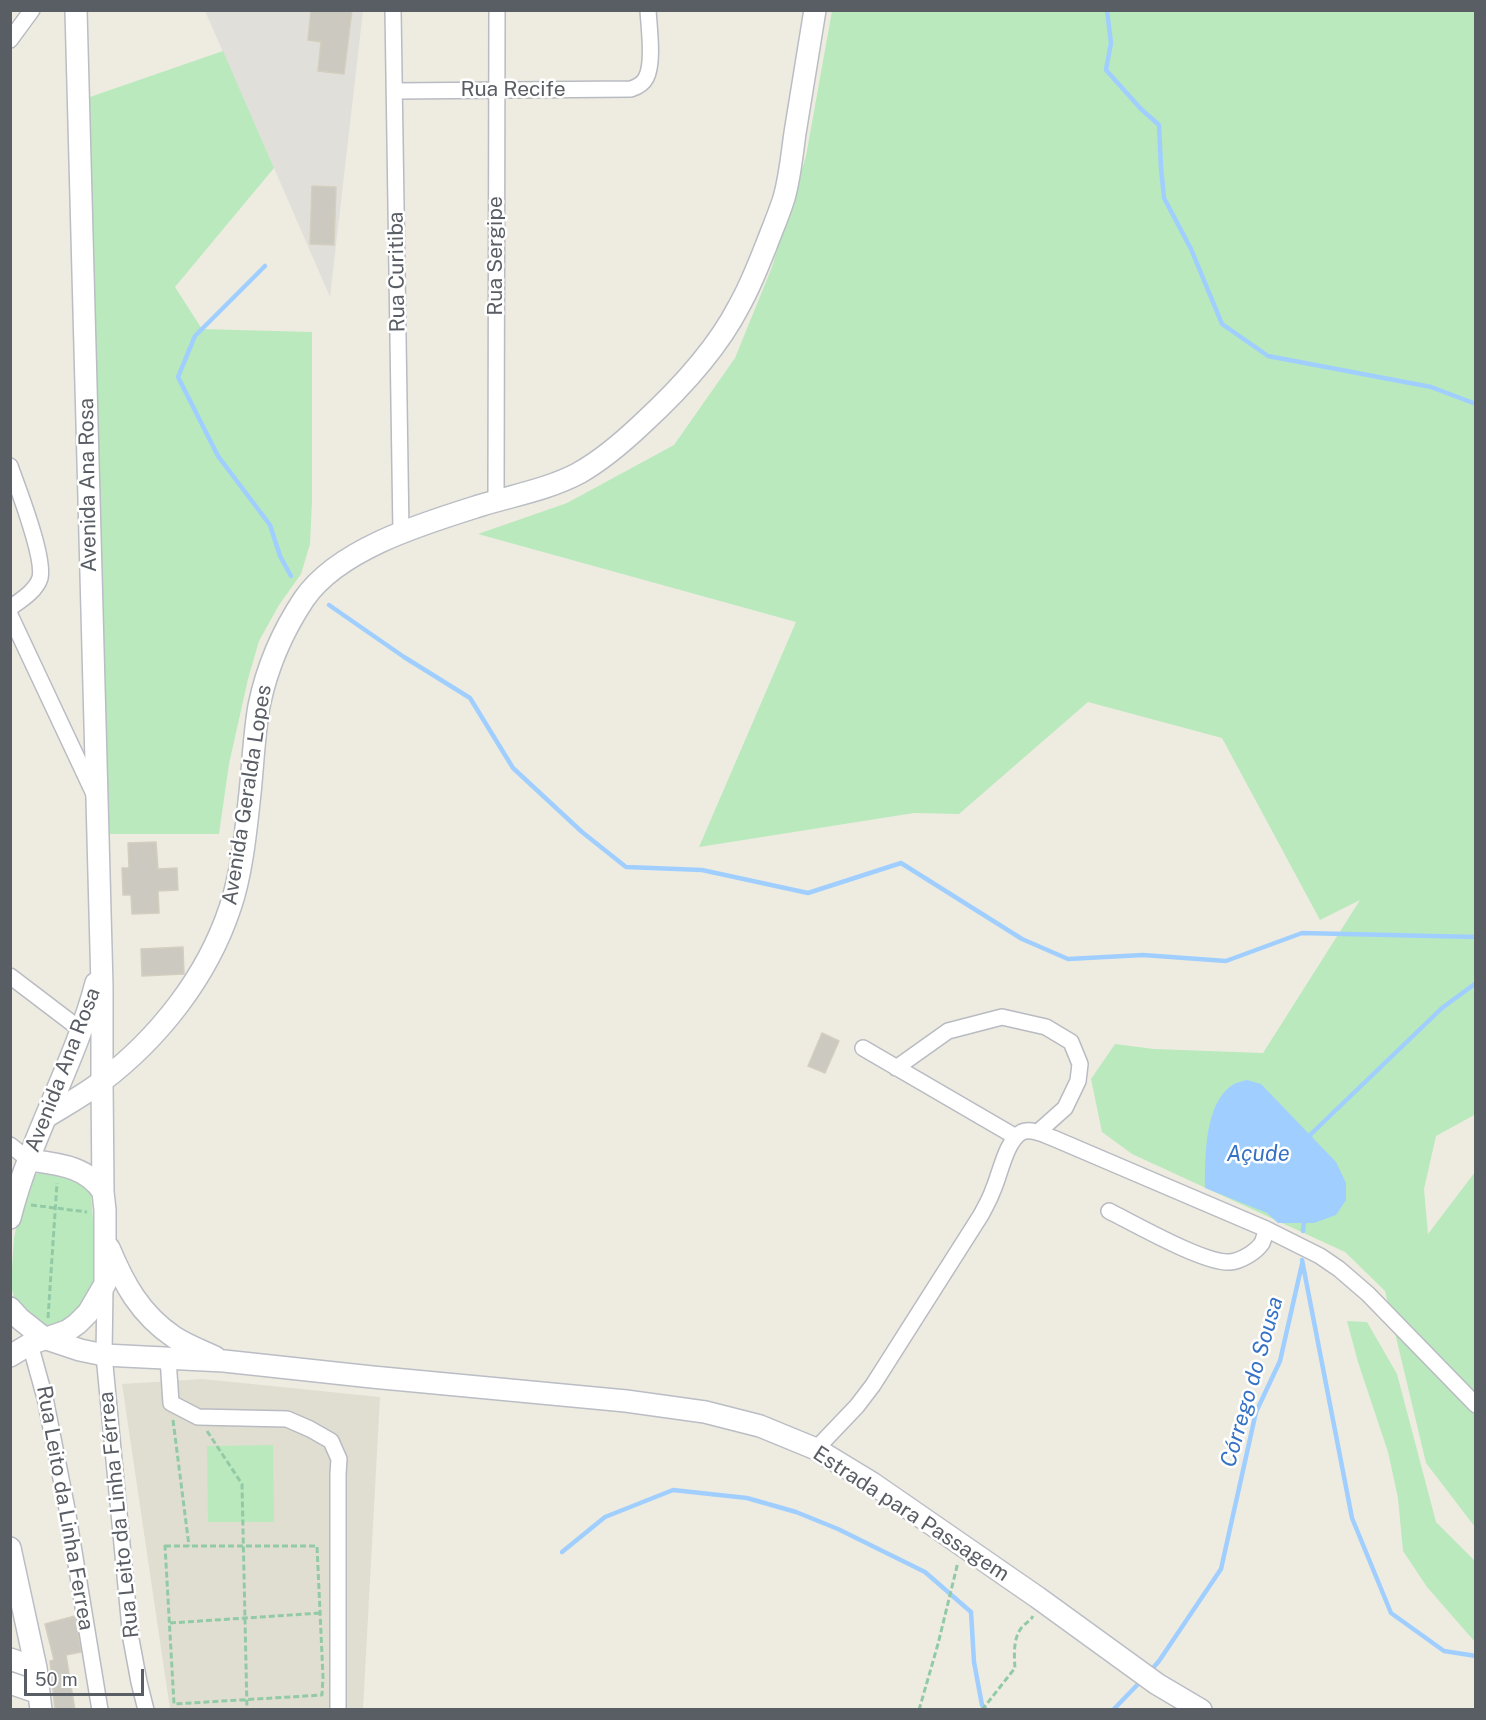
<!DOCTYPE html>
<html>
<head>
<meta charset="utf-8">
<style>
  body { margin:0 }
  #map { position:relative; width:1486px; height:1720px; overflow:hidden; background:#eeece1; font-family:"Public Sans",sans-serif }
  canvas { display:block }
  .frame { position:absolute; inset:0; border:12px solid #595d64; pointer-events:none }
  .scale { position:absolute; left:24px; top:1669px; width:120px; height:27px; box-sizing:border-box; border:3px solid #595d64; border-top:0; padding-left:8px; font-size:18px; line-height:21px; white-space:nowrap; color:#595d64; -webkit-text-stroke:4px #fff; paint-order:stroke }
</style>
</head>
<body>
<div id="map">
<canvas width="1486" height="1720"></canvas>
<div class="frame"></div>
<div class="scale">50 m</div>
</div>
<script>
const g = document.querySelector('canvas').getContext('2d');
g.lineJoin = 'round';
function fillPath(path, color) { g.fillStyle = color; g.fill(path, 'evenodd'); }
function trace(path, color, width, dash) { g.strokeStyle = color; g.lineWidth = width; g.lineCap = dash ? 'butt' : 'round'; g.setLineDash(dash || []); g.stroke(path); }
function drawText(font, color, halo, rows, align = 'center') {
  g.font = font + ' "Public Sans",sans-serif'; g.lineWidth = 5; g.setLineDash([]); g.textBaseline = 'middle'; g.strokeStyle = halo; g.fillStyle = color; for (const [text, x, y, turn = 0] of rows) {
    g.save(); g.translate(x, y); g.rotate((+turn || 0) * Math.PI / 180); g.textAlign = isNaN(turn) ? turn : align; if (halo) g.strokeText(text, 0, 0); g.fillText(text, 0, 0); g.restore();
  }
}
fillPath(new Path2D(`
  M205,11h158l-33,286 -56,-129z`), '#e1dfd9');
fillPath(new Path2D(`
  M203,1379l177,18 -17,312h-193l-48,-325z`), '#e0ded1');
fillPath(new Path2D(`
  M832,11h643l1,1103 -40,22 -12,53 4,45 47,-62v355l-49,-64 -41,-172 -40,-39 -213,-98 -30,-22 -11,-53 24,-35 39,5 109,4 97,-153 -40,20 -98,-182 -134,-36 -129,112 -45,-1 -215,34 97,-225 -318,-88 89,-31 107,-58 61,-87 37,-91 34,-111z
  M223,51l51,117 -99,119 27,42 110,3v169l-2,43 -9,30 -22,31 -20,36 -11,38 -19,85 -10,70h-114l-18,-736z
  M46,1172l37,10 8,11 5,67 -1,18 -4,16 -15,21 -19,11h-14l-8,-4 -20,-22 -3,-10v-22l2,-30 5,-25 12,-36 5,-3z
  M1347,1321l20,1 30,52 39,148 39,39v81l-48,-55 -24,-36 -5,-53 -10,-46 -30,-90z
  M273,1445l1,77h-66l-1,-76z`), '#bae9bd');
fillPath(new Path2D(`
  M1247,1080l14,4 75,78 10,21v17l-10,15 -22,8h-36l-11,-10 -62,-25c0,-29 -1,-87 29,-104 4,-2 9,-3 13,-4z`), '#a0cfff');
trace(new Path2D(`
  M1107,10l4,33 -5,27 35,39 18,16 2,43 3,30 27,51 31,75 46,32 163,31 45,17
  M265,266l-70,70 -17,41 40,79 52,69 10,31 11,20
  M329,605l75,52 66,41 43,70 69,64 44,35 76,3 106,23 93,-30 121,76 46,20 75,-4 83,6 76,-28 174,4
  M1310,1139v-4l132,-127 34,-25
  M1303,1231l1,-12
  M1302,1260l50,258 39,95 53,38 32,5
  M562,1552l43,-35 68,-27 74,8 49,14 42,17 87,43 46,40 3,50 8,43 4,5
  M1152,1669l7,-8 62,-92 35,-157 24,-51 22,-97
  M1113,1710l29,-30`), '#a0cfff', 4.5);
const building = new Path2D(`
  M311,10h41l-8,64 -26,-3 3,-29 -13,-2z
  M312,186l24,1 -2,58 -24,-1z
  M156,842l2,27 19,-1 1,22 -20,1 1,22 -27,1 -1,-19h-8l-1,-27h7l-1,-25z
  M183,947l1,27 -42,2 -1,-27z
  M822,1033l17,8 -14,32 -17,-7z
  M75,1616l6,36 -15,3 9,55h-20l-5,-49 4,-1 -9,-36z`);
fillPath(building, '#cbc9c0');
trace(building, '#d3cebf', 1.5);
const street = new Path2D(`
  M393,10l8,523
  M10,40l22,-30
  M395,91l236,-2c6,-2 12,-5 15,-11 8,-15 3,-50 2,-68
  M10,466c8,23 35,91 30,112 -4,13 -19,22 -30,30
  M496,501l1,-491
  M10,615l84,179
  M10,976l71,54
  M863,1048l153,89
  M896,1068l52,-37 54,-14 44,10 25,15 9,22 -2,17 -13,27 -27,24
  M10,1145l19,15
  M1109,1211c26,13 96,53 121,51 11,-1 26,-10 32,-19 2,-4 3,-10 4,-14
  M105,1287l-1,68 27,284 8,43 7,28
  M30,1344l15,54 22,111 33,201
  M168,1358l3,45 27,14 89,2 23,10 21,12 8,18 -1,15v236
  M816,1449l41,-43 16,-21 108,-170c4,-8 9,-16 12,-25 7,-15 13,-50 29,-58 9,-4 23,3 31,6l213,91 54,27 19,13 29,25 108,111`);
const secondary = new Path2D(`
  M46,1117c18,-11 38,-22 55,-35 58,-44 106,-105 129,-174 12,-35 16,-78 20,-115 3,-29 4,-58 9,-87 8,-39 23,-74 45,-107 35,-51 121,-76 178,-94 33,-10 67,-16 97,-32 23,-13 44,-31 63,-49 37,-34 74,-73 97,-118 11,-19 19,-40 27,-60 6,-16 13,-32 18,-48 6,-21 8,-44 11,-65 7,-41 13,-82 20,-123
  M29,1160c28,4 58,6 74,32
  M10,1218c20,-81 65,-154 86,-235
  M109,1248c15,36 31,66 65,89 12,8 28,14 41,20
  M10,1308l10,11 24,19 36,12 24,5 120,6 148,16 254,24 79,11 55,14 56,23 56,34 165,114 120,87 44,26
  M10,1356l20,-12 37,-13 10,-7 11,-11 17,-29v-74l-2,-18 -1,-110v-95l-26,-977
  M10,1548l26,120 5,42
  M10,1659l26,9
  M10,1683l29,10`);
trace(street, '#b9bbc2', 18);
trace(secondary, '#babdc4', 24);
trace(new Path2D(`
  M31,1205l56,7
  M48,1318l9,-135
  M173,1420l16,126
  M207,1431l35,53 5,226
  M165,1546h152l6,131 -1,18 -148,9z
  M170,1623l151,-10
  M919,1710l19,-66 20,-82
  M982,1710l33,-42c-1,-13 -2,-32 8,-42 4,-4 7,-5 10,-10`), '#93caa6', 3, [6, 3]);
trace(street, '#fff', 15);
trace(secondary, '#fff', 21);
drawText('21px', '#595d64', '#fff', [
  ["Rua Recife",513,90],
  ["Rua Sergipe",496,256,-90],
  ["Rua Curitiba",397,272,-91],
  ["Avenida Ana Rosa",88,485,-91],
  ["Avenida Geralda Lopes",247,795,-81],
  ["Avenida Ana Rosa",63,1070,-69],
  ["Rua Leito da Linha Ferrea",65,1508,80],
  ["Estrada para Passagem",911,1514,33],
  ["Rua Leito da Linha Férrea",119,1515,-96]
]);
drawText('italic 22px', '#3572c5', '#fff', [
  ["Açude",1258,1154],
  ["Córrego do Sousa",1252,1382,-74]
]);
</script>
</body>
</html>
